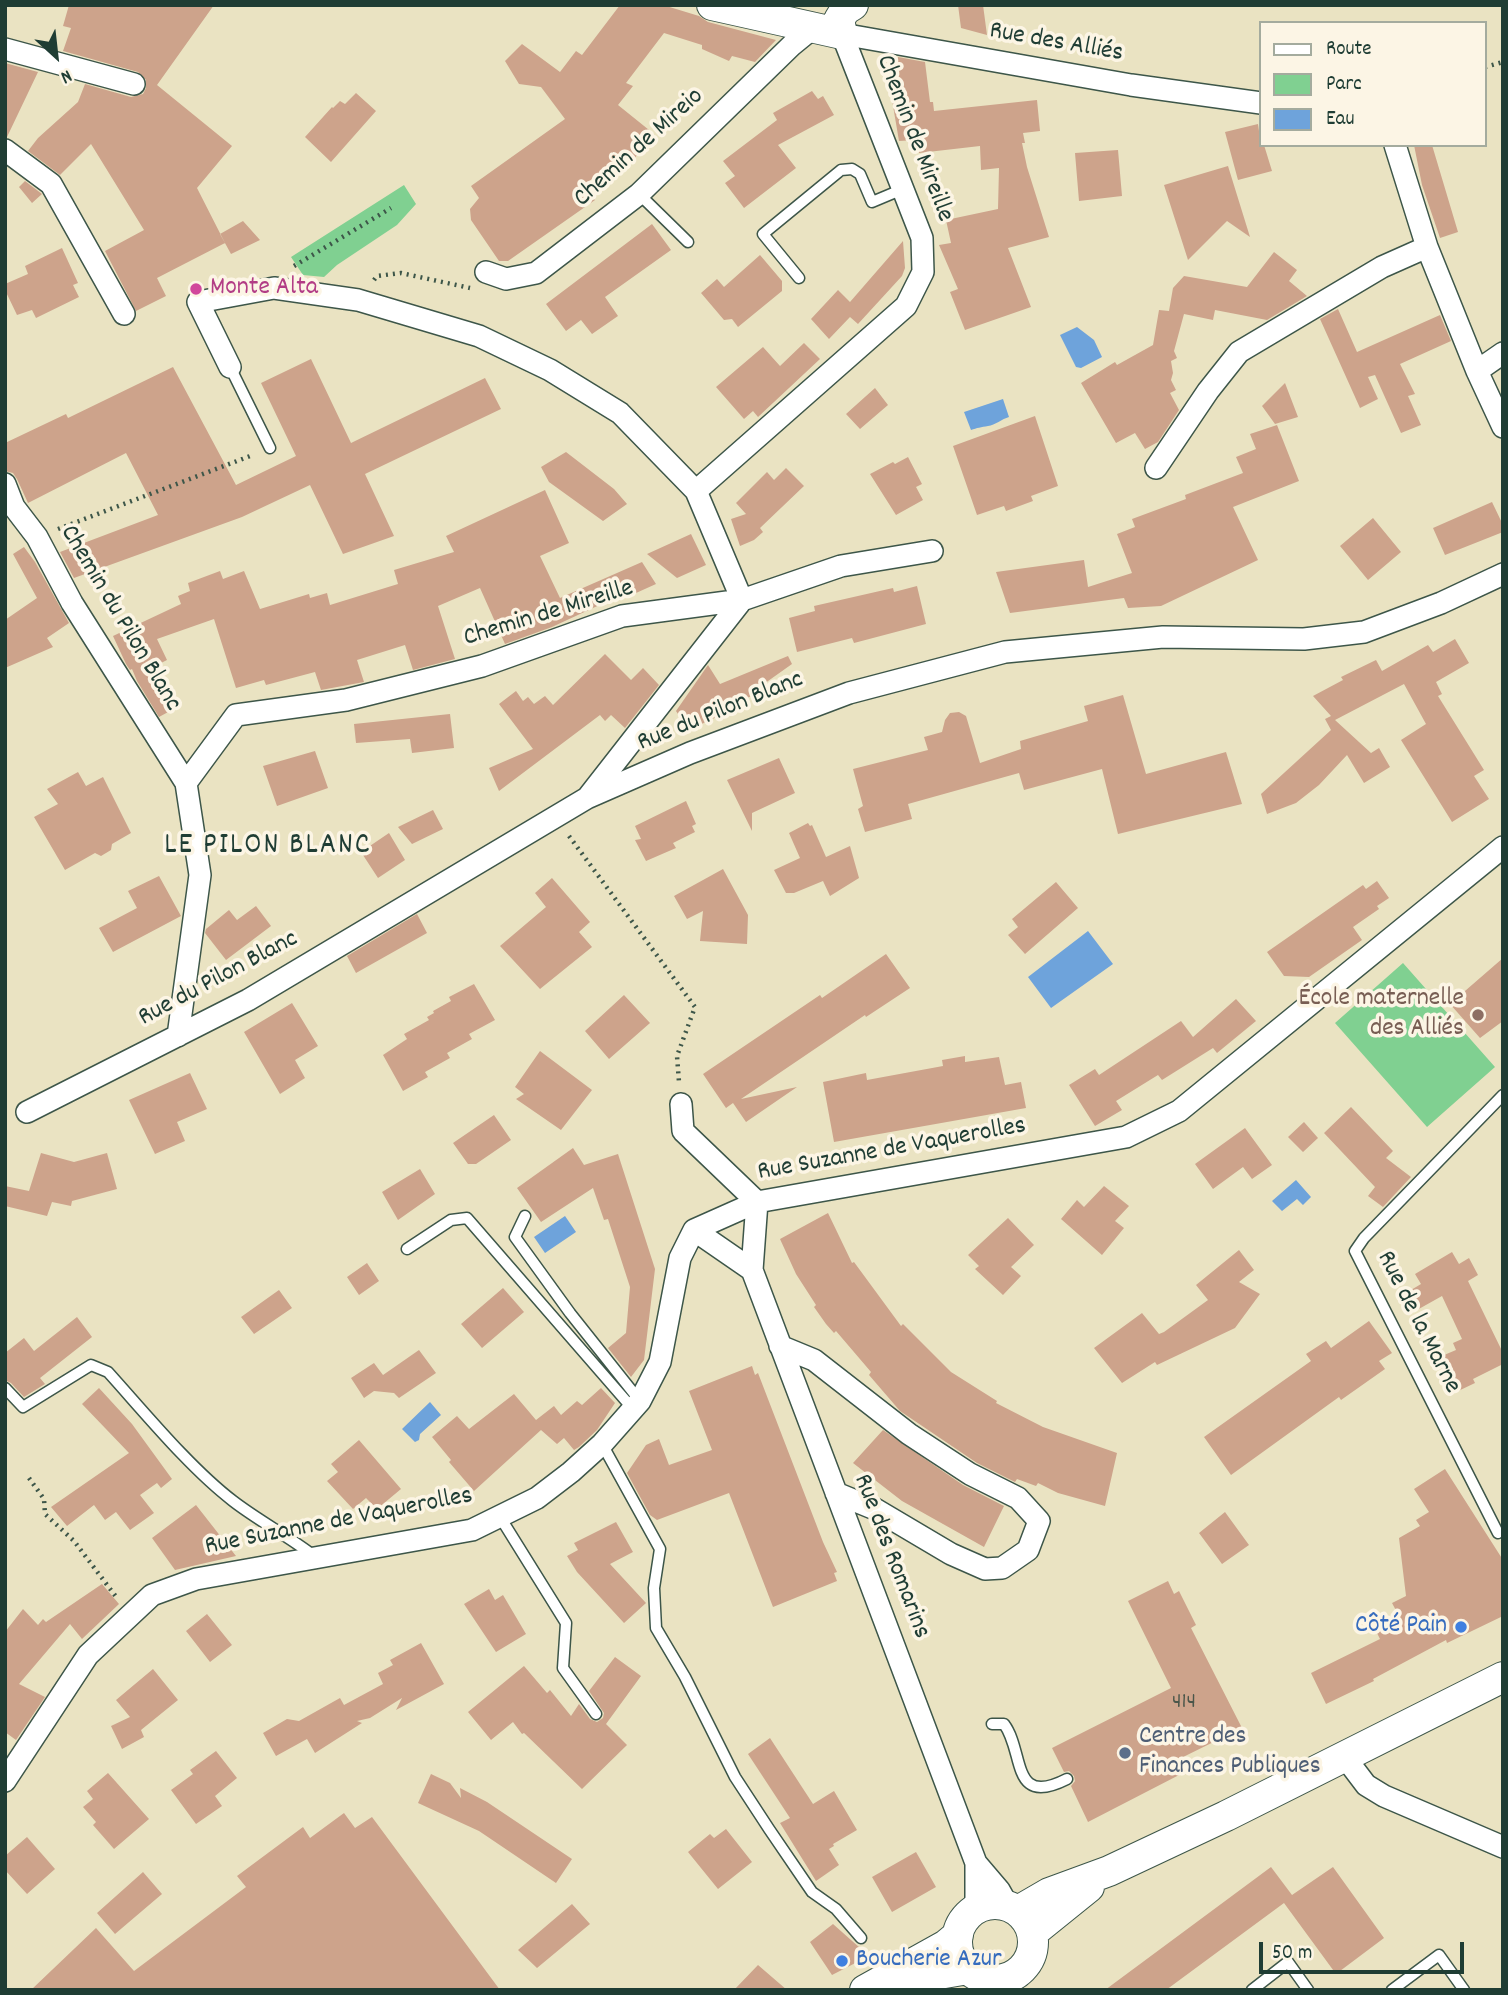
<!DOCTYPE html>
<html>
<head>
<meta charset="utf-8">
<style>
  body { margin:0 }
  #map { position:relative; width:1508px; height:1995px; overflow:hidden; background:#eae3c2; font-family:Dekko,sans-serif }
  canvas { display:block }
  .frame { position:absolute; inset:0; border:7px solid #1f3d34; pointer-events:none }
  .legend { position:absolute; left:1259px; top:21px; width:228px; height:126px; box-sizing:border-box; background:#fcf5e5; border:2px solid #a4ab9e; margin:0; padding:9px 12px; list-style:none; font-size:21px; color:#1f3d34 }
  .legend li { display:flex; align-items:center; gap:14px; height:35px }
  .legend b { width:35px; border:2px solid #a4ab9e }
  .north { position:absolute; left:21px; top:21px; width:70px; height:70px; -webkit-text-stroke:5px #fcf5e5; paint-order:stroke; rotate:153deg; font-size:19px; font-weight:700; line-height:28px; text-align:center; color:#1f3d34 }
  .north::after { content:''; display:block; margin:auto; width:24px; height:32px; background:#1f3d34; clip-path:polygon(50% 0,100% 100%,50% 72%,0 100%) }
  .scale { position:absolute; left:1259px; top:1942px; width:205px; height:32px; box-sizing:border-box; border:4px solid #1f3d34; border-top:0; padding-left:9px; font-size:21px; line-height:24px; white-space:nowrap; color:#1f3d34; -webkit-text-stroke:5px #fcf5e5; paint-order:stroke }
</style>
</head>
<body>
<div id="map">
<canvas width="1508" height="1995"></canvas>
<div class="frame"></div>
<ul class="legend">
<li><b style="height:9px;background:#fff"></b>Route</li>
<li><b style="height:19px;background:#80d091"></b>Parc</li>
<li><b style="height:19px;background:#6ea3db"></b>Eau</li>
</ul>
<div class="north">N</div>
<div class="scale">50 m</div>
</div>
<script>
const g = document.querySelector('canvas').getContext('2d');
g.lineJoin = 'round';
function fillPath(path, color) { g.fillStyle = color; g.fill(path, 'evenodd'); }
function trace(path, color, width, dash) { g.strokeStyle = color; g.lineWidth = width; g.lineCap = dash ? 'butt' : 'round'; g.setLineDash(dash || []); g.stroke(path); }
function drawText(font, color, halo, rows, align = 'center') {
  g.font = font + ' Dekko,sans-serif'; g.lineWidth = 7; g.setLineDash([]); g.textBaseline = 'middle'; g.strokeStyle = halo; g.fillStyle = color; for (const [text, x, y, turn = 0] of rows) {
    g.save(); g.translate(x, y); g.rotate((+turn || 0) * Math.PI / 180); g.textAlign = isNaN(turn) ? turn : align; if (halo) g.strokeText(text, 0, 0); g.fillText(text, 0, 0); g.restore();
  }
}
fillPath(new Path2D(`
  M404,185l12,19 -19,21 -60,40 -13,12 -21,-2 -12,-18z
  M1403,963l92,104 -68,60 -92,-104z`), '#80d091');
fillPath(new Path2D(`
  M1077,327l17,13 8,17 -21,11 -5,-1 -16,-32z
  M1003,399l6,18c-7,2 -14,8 -21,9 -7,1 -11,2 -17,4l-7,-18z
  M1088,931l25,33 -62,44 -23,-31z
  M1296,1180l15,17 -8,8 -6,-6 -15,12 -10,-10z
  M565,1216l11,16 -31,21 -11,-16z
  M430,1402l11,13 -21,19 -1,6 -4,2 -13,-13z`), '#6ea3db');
fillPath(new Path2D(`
  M69,5h145l-57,80 75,61 -35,42 28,55 -68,35 9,18 -30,15 -31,-60 39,-21 -53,-86 -31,31 -32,-24 10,-13 40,-36 7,-18 46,13 12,-3 3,-6v-8l-8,-8 -75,-21 8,-23 -8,-2z
  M620,5h43l36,11 9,6 68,18 -21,22 -23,-6 -3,5 -27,-12v-4l-38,-12 -38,50 7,3 -15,19 36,29 -20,25 -9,-8 -40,34 10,15 -87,61h-9l-28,-41 -1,-11 9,-11 -8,-12 94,-67 -24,-32 -22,-3 -14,-23 17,-17 38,28 16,-21 6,4z
  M958,5h25l4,30 -26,-7z
  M898,57l27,5 5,40h3l1,9 103,-11 3,31 -17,2 2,10h-3l5,24 22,70 -41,11 23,59 -66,23 -15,-38 8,-3 -19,-44 12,-2 -5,-23 52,-11 1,-41 -18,2 -1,-24 -61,7 -3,-13 -17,1 -8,-47z
  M5,63l33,9 -31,65h-2z
  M812,91l6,8 5,-3 11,19 -56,30 18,23 -52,40 -19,-25 10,-7 -12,-15 54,-41 -4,-7z
  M356,93l20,18 -45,51 -26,-25 27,-30 1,1 7,-7 5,3z
  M1258,124l3,21h3l8,26 -34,9 -13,-48z
  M1414,145h18l26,87 -18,6 -18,-53z
  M1118,150l4,46 -43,5 -4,-48z
  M1228,166l22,71 -23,-16 -39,39 -24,-75z
  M25,181l17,13 -10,9 -13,-16z
  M243,221l17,19 -29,14 -11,-20z
  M652,224l19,26 -66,47 13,19 -26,18 -11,-14 -15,11 -20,-27z
  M903,241l2,27 -3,8 -44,48 -8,-7 -21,22 -18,-20 27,-29 12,12z
  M62,248l16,35 -5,2 6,12 -43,21 -4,-8 -15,5 -12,-25v-6l23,-10 -3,-8z
  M1274,252l23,18 -8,11 18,15 -40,24 -52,-10 -2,10 -29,-6 -10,37 3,7 -6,3 2,12 -2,7 5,10 -6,3 9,17 -21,32 -13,7 -10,-16 -19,10 -35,-60 34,-21 2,3 36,-20 6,-35 10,1 4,-23 11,-12 63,11z
  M760,255l22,26v10l-44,36 -6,-8 -8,1 -23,-27 16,-14 7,8z
  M1338,309l19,43 83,-37 11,26 -51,23 15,30 -7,2 13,29 -20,8 -26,-58 -7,2 10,22 -18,9 -40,-89z
  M804,343l16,16 -62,58 -5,-6 -9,8 -28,-32 47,-40 17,19z
  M311,359l40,84 134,-65 16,31 -136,65 29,62 -51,18 -33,-69 -68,32 -168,61 -14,-26 98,-37 -32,-62 -98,50 -11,-24 -4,-6 -8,-2v-28l61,-29 2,4 105,-51 63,118 60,-29 -35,-73z
  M1285,383l13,34 -23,7 -13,-18z
  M875,388l13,17 -28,24 -14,-15z
  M1035,416l23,70 -27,10 2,5 -27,10 -2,-5 -27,9 -24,-69z
  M1277,425l22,56 -66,26 25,53 -97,46 -33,2 -4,-10 -114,15 -14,-41 88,-12 4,27 44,-14 -15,-39 18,-7 -3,-8 54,-20 -1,-4 58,-22 -7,-16 20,-8 -6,-15z
  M566,452l48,37 13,15 -24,17 -54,-39 -8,-15z
  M908,457l14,27 -6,3 7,13 -27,15 -26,-41 23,-12 2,2z
  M786,468l18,18 -44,42 3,4 -9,8 -14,6 -9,-27 15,-5 -10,-11 31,-31 7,8z
  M545,490l24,53 -29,13 20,42 82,-36 14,22 -20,9 -2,-4 -82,38 -47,17 -25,-56 -42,18 17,53 -42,11 -8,-25 -48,15 7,22 -43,8 -6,-18 -49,13 -2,-5 -28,8 -22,-69 -57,20 10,21 -14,7 17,44 -11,6 -22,-36 -5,-12 -2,1 -4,-6 -13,-28 68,-32 -3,-8 12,-5 -2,-8 32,-12 3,8 21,-8 16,38 49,-15 1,4 17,-5 3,12 68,-21 -4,-14 60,-18 -8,-16z
  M1492,502l11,23v7l-58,23 -12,-27z
  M1373,518l28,34 -33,28 -28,-34z
  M691,534l15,31 -29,13 -30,-24z
  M24,547l11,15 34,61 -22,15 6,9 -48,21v-48l32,-22 -24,-44z
  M917,586l9,38 -72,19 -2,-5 -55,14 -8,-34 26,-7 -1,-5 79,-18 1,4z
  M1455,639l14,24 -33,19 6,12 -4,2 46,74 -10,6 15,23 -37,23 -51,-82 25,-16 -22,-40 -69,36 36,33 8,-5 11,19 -26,16 -17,-28 -28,30 -23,18 -29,11 -6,-20 70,-64 -6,-11 6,-3 -18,-20 30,-16 -2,-3 35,-17 6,11 46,-26 5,7z
  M605,654l26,26 12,-12 16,17 -34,43 -14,-13 -6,6 -5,-6 -101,76 -10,-23 44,-19 -34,-45 17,-13 7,10 5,-4 6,7 11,-8 8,9z
  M788,656l4,8 -31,22 3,5 -22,9 -17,13 -36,17 -13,-19 32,-46 12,19z
  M1123,695l23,79 80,-22 16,52 -124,30 -16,-65 -78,21 -5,-17 -111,31 4,15 -47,13 -7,-23 5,-3 -10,-37 75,-19 -4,-13 18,-5 3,-12 5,-7 9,-1 7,4 14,47 41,-14 -1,-8 68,-20 -4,-15z
  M450,714l4,34 -42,5 -2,-14 -54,4 -2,-19z
  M315,751l13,37 -51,18 -14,-40z
  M779,758l16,35 -43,20v18l-25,-51z
  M78,772l8,14 17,-9 28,56 -19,11 -1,6 -10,6 -6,-3 -30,17 -31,-53 24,-13 -11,-15z
  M686,801l10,23 -4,2 3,6 -22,11 3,5 -30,13 -11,-21 6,-1 -6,-13z
  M433,810l10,19 -31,15 -14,-17z
  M808,823l2,3 2,-1 14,32 24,-11 9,32 -29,18 -7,-15 -29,12h-8l-12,-23 26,-12 -11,-25z
  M389,833l16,27 -27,18 -17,-26z
  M723,869l25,46 -1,29 -47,-3 3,-30 -16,8 -13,-23z
  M159,876l22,40 -68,36 -14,-24 38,-20 -9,-17z
  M552,878l38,44 -11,10 13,15 -52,42 -40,-43 46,-39 -11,-14z
  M1377,881l12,17 -12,8 2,3 -26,18 9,13 -53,37 -25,-1 -17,-24 96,-67 3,4z
  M1056,882l22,26 -53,46 -17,-19 10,-8 -6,-8z
  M256,906l15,20 -45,34 -21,-27 1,-4 23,-19 8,10z
  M417,914l10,19 -71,40 -9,-17z
  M886,954l24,34 -44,29 -1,-2 -124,84 56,-12 -51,35 -13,-19 -7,5 -23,-34 117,-79 2,3z
  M1503,958v63l-23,17 -30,-34z
  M474,984l21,36 -26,14 3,5 -25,14 3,5 -25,14 3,5 -25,14 -20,-36 24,-16 -3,-5 25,-14 -2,-3 7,-4 -1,-2 18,-10 -2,-4z
  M624,995l26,28 -41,36 -24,-28z
  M1236,999l20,22 -39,32 -4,-5 -51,32 -4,-5 -42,26 6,9 -27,16 -26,-41 26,-16 4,6 82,-54 12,16z
  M292,1003l26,43 -23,14 10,18 -25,16 -36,-62z
  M540,1051l52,39 -31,40 -45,-31 8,-5 -9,-7z
  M965,1056v6l34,-5 6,28 16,-3 5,26 -192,34 -11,-60 43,-9 1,7 76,-14 -1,-6z
  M190,1073l17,36 -30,13 8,19 -30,13 -26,-54z
  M1351,1107l42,44 -7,7 25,19 -28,30 -15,-11 7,-9 -51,-54z
  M494,1115l17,25 -35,24h-8l-15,-21z
  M1304,1122l14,16 -15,14 -15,-15z
  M1245,1128l27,37 -20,14 -9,-12 -30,22 -18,-25z
  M573,1148l11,17 34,-11 37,115 -11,91 -13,17 -23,-29 18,-15 4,-46 -22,-68 -4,1 -11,-32 -52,34 -24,-34z
  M41,1153l33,9 33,-9 10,36 -45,12 -1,5 -19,-4 -5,14 -42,-10v-20l24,5z
  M420,1169l15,25 -37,26 -16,-28z
  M1104,1186l25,20 -14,15 9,7 -22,27 -41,-36 16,-19 7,7z
  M828,1213l24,50 2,-1 47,64 2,-2 48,48 46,29 -1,2 47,24 74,26 -12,53 -47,-13 -20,-10 -2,3 -19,-7 -2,3 -38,-19 -77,-52 -31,-36 2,-3 -35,-41 -2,2 -8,-9 -12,-17 2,-2 -20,-31 -16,-35z
  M1008,1218l26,27 -23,22 10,9 -18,19 -28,-26 4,-3 -11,-11z
  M1239,1250l15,20 -15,12 21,12 -25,34 -78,37 -2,-3 -33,21 -28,-35 48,-35 17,21 5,-2 44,-32 -12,-15z
  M1452,1252l7,12 10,-6 9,17 -10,6 35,72v11l-30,15 2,4 -21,10 -17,-35 19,-8 -3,-7 9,-4 -20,-43 -25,14 -11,-17 15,-9 -6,-10z
  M367,1263l12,18 -20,14 -12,-18z
  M503,1288l21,24 -42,36 -21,-24z
  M279,1290l13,18 -38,26 -13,-17z
  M77,1317l15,20 -52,41 5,6 -21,13 -13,-14 -6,-3v-27l19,-15 10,13z
  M1369,1321l23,32 -13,8 6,8 -44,31 -2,-3 -108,78 -27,-38 107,-76 -5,-7 20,-13 5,7z
  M419,1350l17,23 -37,25 -5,-5 -20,-2 -10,7 -13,-20 23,-15 9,12z
  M752,1366l3,9 3,-2 65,169 14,30 -3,1 3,8 -64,26 -44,-114 -72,27 -7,-5 -23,-42 19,-28 13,-6 10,26 43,-15 -23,-59z
  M99,1388l33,36 40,55 -11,9 -4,-5 -17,12 14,18 -24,17 -14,-18 -11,8 -11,-15 -27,21 -16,-19 78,-54 -47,-49z
  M601,1388l14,15 -18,27 -18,17 -5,3 -10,-12 -7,6 -16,-14 -67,61 -25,-29 2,-2 -19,-23 25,-21 12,13 45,-35 22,26 18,-14 7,9 16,-14 5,4z
  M883,1430l80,55 41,21 -20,41 -82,-46 -49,-38z
  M359,1440l42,49 -24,20 -11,-11 -13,11 -26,-28 11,-9 -7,-8z
  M1445,1469l58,91v56l-56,27 -1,-3 -73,39 1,2 -48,23 -15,-31 69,-34 -4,-8 24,-13 -8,-15 14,-7 -7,-58 21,-12 -4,-6 13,-8 -15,-23z
  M196,1505l40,51 -61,14 -23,-32z
  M1225,1512l24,33 -27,19 -23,-31z
  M616,1522l17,30 -23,12 36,39 -22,20 -47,-51 -10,-16 11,-6 -4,-7z
  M1168,1581l6,13 5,-3 17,34 -5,3 51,100 -67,33 6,13 -93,48 -17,-36 4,-5 -1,-5 -5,-5 -5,1 -12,-24 119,-60 -43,-87z
  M102,1584l17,20 -37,35 -12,-15 -51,60 26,13 -29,43 -11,-8v-100l18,-23 15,16 5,-6 3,3z
  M489,1589l6,11 8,-5 23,39 -30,18 -32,-48z
  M207,1614l25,31 -22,17 -24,-31z
  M421,1643l23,41 -48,26 6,-12 -32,20 -13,3 5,2 -47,30 -8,-14 -31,17 -13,-23 24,-14 12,2 41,-23 4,7 39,-21 -5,-11 15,-8 -3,-5z
  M615,1657l26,19 -35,48 21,21 -45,44 -58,-56 -2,1 -9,-12 -22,18 -23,-28 56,-46 23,27 3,-3 21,26 8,-12 11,15 7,3 6,-4 1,-5 -15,-22z
  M153,1669l25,31 -37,30 3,7 -22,12 -11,-23 19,-9 -14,-17z
  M770,1738l43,66 21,-13 23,39 -24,14 1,2 -5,3 10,16 -23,16 -36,-58 10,-5 -42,-64z
  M216,1751l21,27 -22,18 7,10 -26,18 -25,-34 22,-16 -3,-4z
  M108,1773l41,46 -35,30 -21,-24 3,-3 -13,-15 10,-8 -6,-8z
  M431,1774l19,9 11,15 -1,-10 27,14 85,57 -16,24 -77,-52 -61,-28z
  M344,1813l11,15 17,-11 128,173h-469l65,-62 38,43 112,-84 -9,-11 66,-49 7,11z
  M726,1829l26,33 -34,27 -30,-37 22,-18 4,4z
  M27,1837l28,32 -28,25 -22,-24v-14z
  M916,1852l20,35 -44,25 -20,-35z
  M1271,1867l21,28 41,-28 51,71 -48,36 -52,-71 -118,87h-61z
  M143,1872l19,22 -47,40 -18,-21z
  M572,1904l18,20 -53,44 -19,-18z
  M833,1924l36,32 -37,19 -22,-33z
  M758,1965l29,25h-53z`), '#cda38b');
const lane = new Path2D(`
  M639,194l49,48
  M799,278l-36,-44 78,-64 11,-1 8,5 12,28 31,-13
  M230,367l40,81
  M525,1216l-10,21 55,76 70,88
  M407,1249l44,-29 16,-2 166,191
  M5,1388l18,19 68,-42 17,7c37,41 82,96 125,129 26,20 55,35 81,55
  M602,1444l58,105 -6,39 2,40 29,49 50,100 34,52 43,63 24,17 25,29
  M500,1517l66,106 -3,45 33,46
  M1498,1533l-143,-282 9,-13 139,-143
  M992,1724h12c21,28 6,84 63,55
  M1252,1990l36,-28 20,28
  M1392,1990l47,-35 25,35`);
const street = new Path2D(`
  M842,34l289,51 130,18
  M5,49l129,35
  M1395,145l32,102 50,124 26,56
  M5,150l46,34 73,130
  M486,272l20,7 30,-6 103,-79 153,-149 22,-18
  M230,367l-32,-65 76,-14 84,12 121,36 71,34 70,43 76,78
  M1477,371l26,-18
  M1156,468l52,-77 31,-39 143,-85 45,-20
  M5,484l9,23 23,30 35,66 114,180
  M588,797l154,-197 99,-34 91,-15
  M178,1036l22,-161 -14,-92 50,-68 110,-15 136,-34 140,-50 120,-16 -46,-109 210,-185 17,-34 -1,-34 -80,-204
  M681,1104l2,27 74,71 -5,68 224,593v39l-2,9
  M27,1112l221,-112 339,-202 103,-45 159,-60 156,-41 158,-15 141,2 60,-7 77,-29 62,-29
  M694,1230l58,40
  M780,1346l34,14 95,74 61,40 48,24 21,23 -11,29 -26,18 -17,1 -34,-15 -76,-45 -39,-16
  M1344,1756l22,29 18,11 119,51
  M5,1781l83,-126 64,-60 44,-16 276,-49 65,-32 34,-26 31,-28 38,-43 20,-39 20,-104 14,-28 63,-28 369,-65 53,-26 324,-264
  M976,1863l23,27 9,16
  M983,1978l2,12
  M1010,1990l1,-14`);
const secondary = new Path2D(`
  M712,5l130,29 -3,-14 6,-10 8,-5
  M957 1942a38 38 0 1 1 76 0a38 38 0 1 1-76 0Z
  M1018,1911l31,-18 60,-22 117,-55 277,-139
  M1032,1933l57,-46
  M865,1990l81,-45 12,-10
  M900,1990l39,-16 29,-5`);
trace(lane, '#3d5649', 13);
trace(street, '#3d5649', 24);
trace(secondary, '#3d5649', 32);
trace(new Path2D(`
  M1485,67l18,-5
  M294,266l97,-58
  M374,280l3,-4 24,-3 69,15
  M58,529l195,-74
  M569,836l126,171 -18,49 2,26
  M29,1478l15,21 1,15 29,27 43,57`), '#3d5649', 4.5, [2, 5]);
trace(lane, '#fff', 10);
trace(street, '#fff', 21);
trace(secondary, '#fff', 30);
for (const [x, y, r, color] of [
  [196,289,7,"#d1479c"],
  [1478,1015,7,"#8d6e63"],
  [1461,1627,7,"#3f7fe0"],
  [1125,1753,7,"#5c6f8a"],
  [842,1961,7,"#3f7fe0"]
]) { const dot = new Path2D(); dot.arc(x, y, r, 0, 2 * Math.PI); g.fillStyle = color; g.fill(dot); trace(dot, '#fcf5e5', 2.5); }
drawText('23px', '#4a564a', null, [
  ["414",1184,1704]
]);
drawText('26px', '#1f3d34', '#fcf5e5', [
  ["Rue des Alliés",1056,44,10],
  ["Chemin de Mireille",913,139,69],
  ["Chemin de Mireio",640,149,-42],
  ["Chemin de Mireille",549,615,-17],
  ["Chemin du Pilon Blanc",119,619,59],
  ["Rue du Pilon Blanc",721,713,-22],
  ["Rue du Pilon Blanc",219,980,-28],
  ["Rue Suzanne de Vaquerolles",892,1151,-10],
  ["Rue de la Marne",1417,1323,63],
  ["Rue Suzanne de Vaquerolles",339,1523,-11],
  ["Rue des Romarins",890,1557,69]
]);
drawText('26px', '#b23c85', '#fcf5e5', [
  ["Monte Alta",210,289]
], 'left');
drawText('26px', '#785e54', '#fcf5e5', [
  ["École maternelle",1464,1000],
  ["des Alliés",1464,1030]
], 'right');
drawText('26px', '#366cbe', '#fcf5e5', [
  ["Côté Pain",1447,1627],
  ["Boucherie Azur",856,1961,"left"]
], 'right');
drawText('26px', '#4e5e75', '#fcf5e5', [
  ["Centre des",1139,1738],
  ["Finances Publiques",1139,1768]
], 'left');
g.letterSpacing = '2px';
drawText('30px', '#1f3d34', '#fcf5e5', [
  ["LE PILON BLANC",268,848]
]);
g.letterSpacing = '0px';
</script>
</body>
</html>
